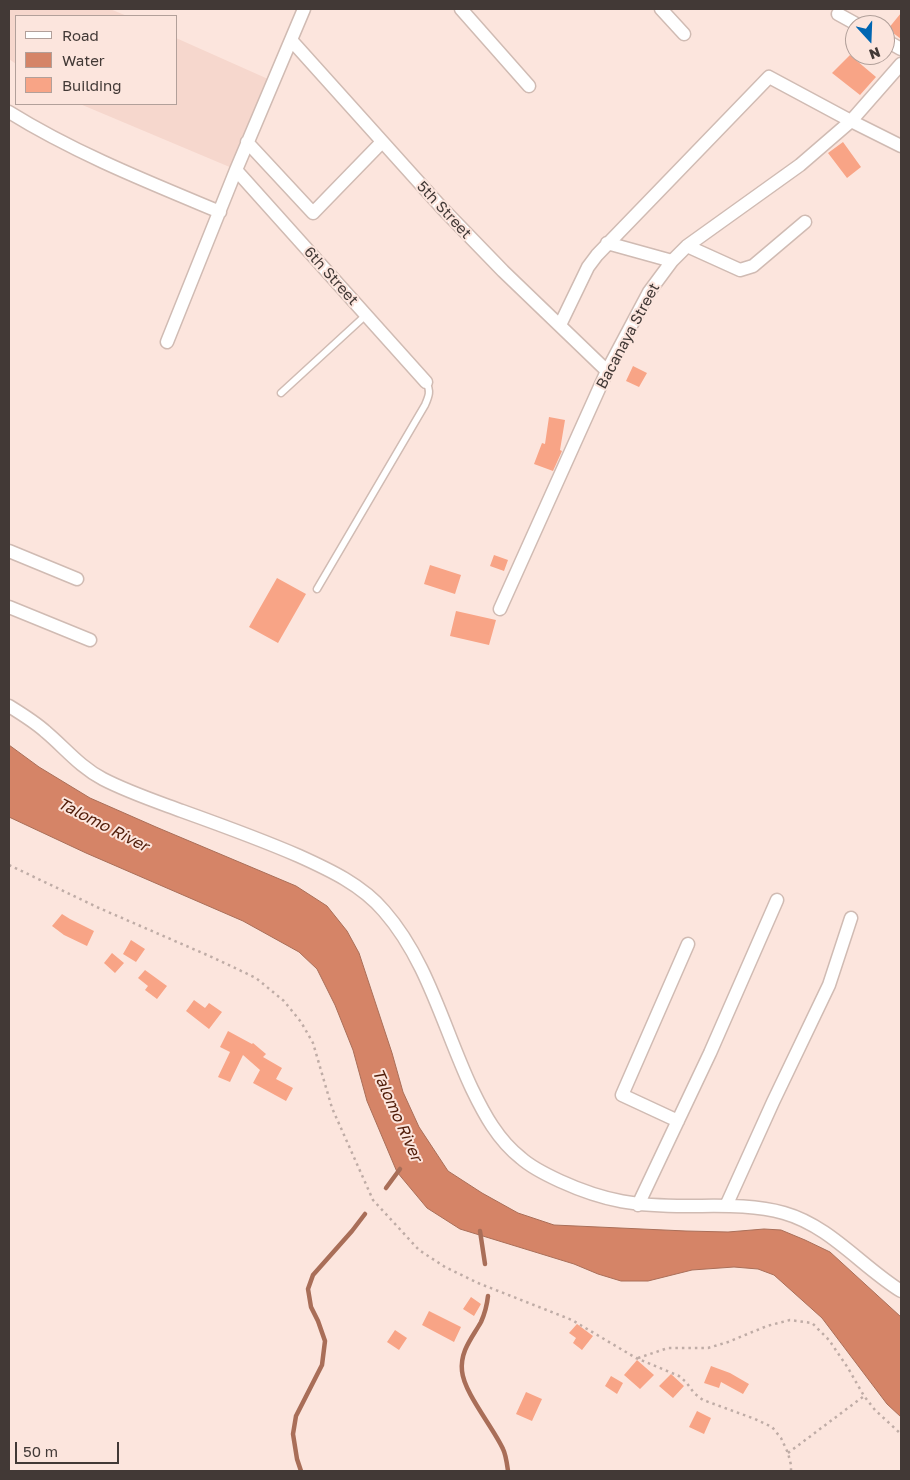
<!DOCTYPE html>
<html>
<head>
<meta charset="utf-8">
<style>
  body { margin:0 }
  #map { position:relative; width:910px; height:1480px; overflow:hidden; background:#fce5dd; font-family:"Golos Text",sans-serif }
  canvas { display:block }
  .frame { position:absolute; inset:0; border:10px solid #423936; pointer-events:none }
  .legend { position:absolute; left:15px; top:15px; width:162px; height:90px; box-sizing:border-box; background:#fce5dd; border:1px solid #b2a09a; margin:0; padding:6px 9px; list-style:none; font-size:15px; color:#423936 }
  .legend li { display:flex; align-items:center; gap:10px; height:25px }
  .legend b { width:25px; border:1px solid #b2a09a }
  .north { position:absolute; left:845px; top:15px; width:50px; height:50px; box-sizing:border-box; background:#fce5dd; border:1px solid #b2a09a; border-radius:50%; rotate:160deg; font-size:14px; font-weight:700; line-height:20px; text-align:center; color:#423936 }
  .north::after { content:''; display:block; margin:auto; width:18px; height:22px; background:#0066b2; clip-path:polygon(50% 0,100% 100%,50% 72%,0 100%) }
  .scale { position:absolute; left:15px; top:1442px; width:104px; height:22px; box-sizing:border-box; border:2px solid #423936; border-top:0; padding-left:6px; font-size:15px; line-height:18px; white-space:nowrap; color:#423936; -webkit-text-stroke:4px #fce5dd; paint-order:stroke }
</style>
</head>
<body>
<div id="map">
<canvas width="910" height="1480"></canvas>
<div class="frame"></div>
<ul class="legend">
<li><b style="height:6px;background:#fff"></b>Road</li>
<li><b style="height:14px;background:#d58467"></b>Water</li>
<li><b style="height:14px;background:#f8a486"></b>Building</li>
</ul>
<div class="north">N</div>
<div class="scale">50 m</div>
</div>
<script>
const g = document.querySelector('canvas').getContext('2d');
g.lineJoin = 'round';
function fillPath(path, color) { g.fillStyle = color; g.fill(path, 'evenodd'); }
function trace(path, color, width, dash) { g.strokeStyle = color; g.lineWidth = width; g.lineCap = dash ? 'butt' : 'round'; g.setLineDash(dash || []); g.stroke(path); }
function drawText(font, color, halo, rows, align = 'center') {
  g.font = font + ' "Golos Text",sans-serif'; g.lineWidth = 4; g.setLineDash([]); g.textBaseline = 'middle'; g.strokeStyle = halo; g.fillStyle = color; for (const [text, x, y, turn = 0] of rows) {
    g.save(); g.translate(x, y); g.rotate((+turn || 0) * Math.PI / 180); g.textAlign = isNaN(turn) ? turn : align; if (halo) g.strokeText(text, 0, 0); g.fillText(text, 0, 0); g.restore();
  }
}
fillPath(new Path2D(`
  M9,9h101l17,7h-111v48l-7,-5z
  M176,38l92,41 -36,89 -152,-64h96z`), '#f6d7cd');
const water = new Path2D(`
  M9,745l30,22 51,31 66,29 140,59 31,20 20,25 12,22 33,100 11,39 16,35 29,44 34,22 36,20 36,12 132,6 42,1 36,-3 17,1 24,10 25,12 71,65v100l-14,-13 -65,-86 -48,-43 -16,-6 -24,-2 -42,3 -44,11h-27l-23,-7 -24,-10 -114,-35 -33,-21 -30,-36 -30,-71 -14,-51 -18,-45 -18,-36 -18,-17 -56,-31 -157,-68 -77,-36z`);
fillPath(water, '#d58467');
trace(water, '#a96e58', 1);
trace(new Path2D(`
  M386,1188l14,-19
  M480,1231l5,33
  M488,1296c-1,9 -3,17 -7,26 -9,16 -21,29 -19,49 2,22 31,56 41,78 3,6 4,15 5,22
  M301,1471l-4,-12 -4,-25 3,-18 26,-51 3,-24 -7,-20 -7,-14 -3,-18 5,-14 39,-44 13,-17`), '#a96e58', 4.5);
fillPath(new Path2D(`
  M901,13v26l-13,-10z
  M850,55l26,22 -16,18 -28,-22z
  M843,142l18,25 -14,11 -19,-25z
  M633,366l14,7 -8,14 -13,-6z
  M549,417l16,3 -5,30 2,1 -9,20 -19,-7 8,-21 3,1z
  M494,555l14,5 -4,11 -14,-5z
  M430,565l31,10 -6,19 -31,-10z
  M277,578l29,16 -28,49 -29,-16z
  M456,611l40,9 -7,25 -39,-9z
  M62,914l8,5 24,12 -7,15 -23,-11 -12,-9z
  M131,940l14,9 -9,13 -13,-8z
  M112,953l12,10 -9,10 -11,-10z
  M145,970l22,16 -10,13 -12,-9 3,-4 -10,-8z
  M194,1000l11,8 4,-5 13,9 -13,17 -23,-18z
  M228,1031l24,13 1,-1 13,11 -3,3 19,11 -6,11 17,9 -7,13 -33,-18 7,-13 -17,-15 -13,27 -12,-5 12,-25 -10,-5z
  M471,1297l10,7 -7,12 -11,-7z
  M429,1311l32,16 -7,15 -32,-17z
  M577,1324l16,12 -11,14 -9,-7 3,-5 -7,-5z
  M395,1330l12,8 -8,12 -12,-8z
  M637,1360l17,15 -14,14 -16,-14z
  M711,1366l19,7 19,11 -6,10 -22,-12 -2,6 -15,-5z
  M671,1374l13,12 -11,12 -14,-12z
  M611,1376l12,7 -6,11 -12,-8z
  M526,1392l16,7 -10,22 -16,-7z
  M697,1411l14,7 -7,16 -15,-7z`), '#f8a486');
const service = new Path2D(`
  M281,393l85,-78
  M317,589l108,-184c4,-9 6,-14 1,-23`);
const minor = new Path2D(`
  M461,9l68,77
  M661,9l23,25
  M838,14l20,11
  M291,40l151,168 61,63 104,100
  M885,40l16,9
  M9,112c66,41 139,70 211,100
  M247,142l66,71 69,-71
  M236,170l190,212
  M607,243l65,18
  M687,246l53,24 13,-4 52,-44
  M560,325l28,-58 9,-12 172,-178 82,44 50,25
  M167,342l69,-172 68,-161
  M9,551l68,28
  M9,607l81,33
  M500,609l107,-238 42,-79 23,-31 15,-15 113,-81 51,-44 50,-57
  M9,706c13,8 26,16 37,26 19,16 34,35 57,47 25,13 52,22 79,32 39,14 78,28 117,45 31,14 63,29 85,55 44,50 60,119 88,178 12,25 26,51 49,69 11,10 26,17 39,23 46,21 77,25 127,25 31,0 66,-2 97,7 46,13 77,53 117,78
  M678,1121l-56,-26 66,-151
  M638,1205l72,-152 67,-153
  M726,1206l47,-104 56,-117 22,-67`);
trace(service, '#d0bbb3', 9);
trace(minor, '#d0bbb3', 15);
trace(new Path2D(`
  M9,865l90,43 115,50 42,20 28,23 17,21 12,21 19,65 41,92 46,50 26,17 33,16 94,37 64,38 43,18 7,6 8,11 9,7 52,19 17,8 9,11 7,15 3,12v6
  M638,1358l30,-10h40l20,-6 39,-16 23,-6 22,3 17,17 19,28 16,28 11,14 26,24
  M788,1453l76,-57`), '#bfaca6', 2.5, [2.5, 4]);
trace(service, '#fff', 6);
trace(minor, '#fff', 12);
drawText('15px', '#423936', '#fce5dd', [
  ["5th Street",444,210,47],
  ["6th Street",331,276,48],
  ["Bacanaya Street",628,336,-62]
]);
drawText('italic 16px', '#501c08', '#fce5dd', [
  ["Talomo River",103,825,27],
  ["Talomo River",397,1115,66]
]);
</script>
</body>
</html>
